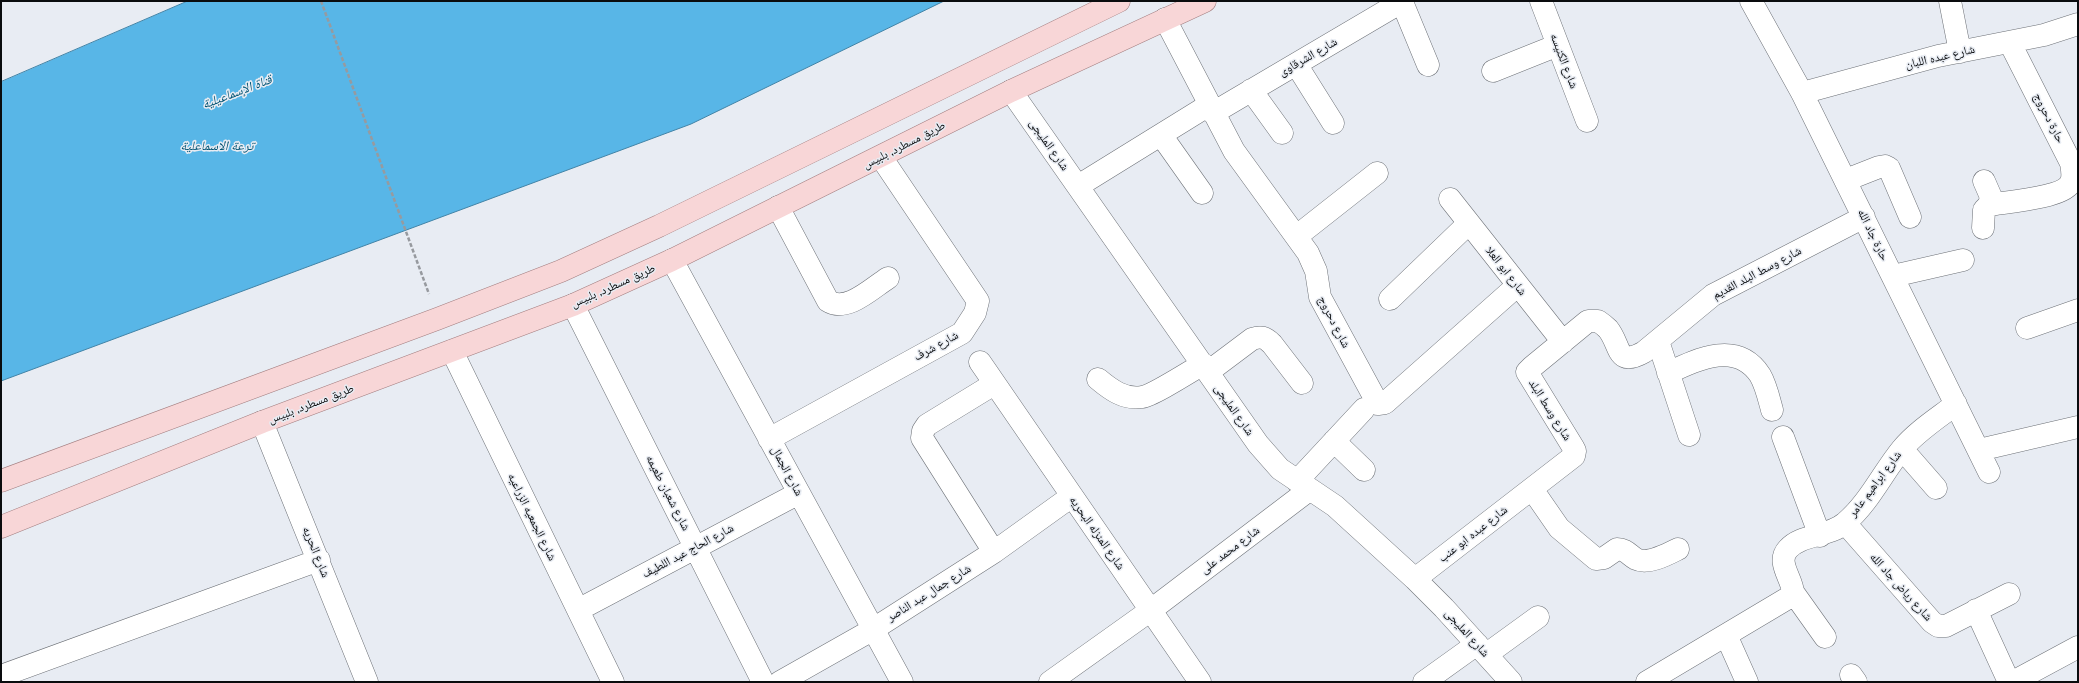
<!DOCTYPE html>
<html>
<head>
<meta charset="utf-8">
<style>
  body { margin:0 }
  #map { position:relative; width:2079px; height:683px; overflow:hidden; background:#e8ecf3; font-family:Mulish,sans-serif }
  canvas { display:block }
  .frame { position:absolute; inset:0; border:2px solid #0a0c0e; pointer-events:none }
</style>
</head>
<body>
<div id="map">
<canvas width="2079" height="683"></canvas>
<div class="frame"></div>
</div>
<script>
const g = document.querySelector('canvas').getContext('2d');
g.lineJoin = 'round';
function fillPath(path, color) { g.fillStyle = color; g.fill(path, 'evenodd'); }
function trace(path, color, width, dash) { g.strokeStyle = color; g.lineWidth = width; g.lineCap = dash ? 'butt' : 'round'; g.setLineDash(dash || []); g.stroke(path); }
function drawText(font, color, halo, rows, align = 'center') {
  g.font = font + ' Mulish,"Noto Naskh Arabic",sans-serif'; g.lineWidth = 3; g.setLineDash([]); g.textBaseline = 'middle'; g.strokeStyle = halo; g.fillStyle = color; for (const [text, x, y, turn = 0] of rows) {
    g.save(); g.translate(x, y); g.rotate((+turn || 0) * Math.PI / 180); g.textAlign = isNaN(turn) ? turn : align; if (halo) g.strokeText(text, 0, 0); g.fillText(text, 0, 0); g.restore();
  }
}
const water = new Path2D(`
  M188,1h756l-253,123 -690,257v-299z`);
fillPath(water, '#58b6e7');
trace(water, '#4183a6', 1);
const minor = new Path2D(`
  M1541,1l46,120
  M1751,1l51,92 187,379
  M1950,1l10,51
  M1402,2l26,63
  M1165,19l69,132 74,102 8,18 4,26 58,107 7,-1 133,-118
  M1296,64l37,59
  M1493,71l65,-26
  M1251,90l31,43
  M1011,91l247,353 22,25 55,37 80,73 29,29 67,74
  M1802,93l136,-37 106,-21 34,-11
  M1213,113l190,-112
  M1161,135l41,58
  M1846,180l33,-13 6,-1 4,2 21,49
  M1984,181l7,16 -2,8
  M1078,186l131,-81
  M1450,199l113,143
  M778,207l50,94c19,12 44,-13 60,-23
  M1983,228l1,-18 5,-5c17,-3 72,-7 81,-21 4,-6 2,-15 1,-21l-61,-120
  M1297,236l80,-63
  M672,260l230,422
  M1893,276l70,-16
  M1390,299l79,-76
  M573,305l190,377
  M2027,328l51,-18
  M1658,341l31,94
  M452,351l161,331
  M980,362l220,320
  M1208,372l44,-33c9,-3 13,-2 20,5l30,39
  M1668,373c30,-14 69,-33 92,2 6,10 9,24 12,35
  M1098,379c13,11 27,21 44,18 10,-1 49,-26 61,-33
  M262,422l105,260
  M1783,437l37,99
  M769,439l193,-106 13,-20 3,-12 -97,-144
  M1334,441l30,29
  M1902,449l34,39
  M1979,450l99,-23
  M1297,481l67,-72
  M1532,489l27,39 37,31 8,-1 13,-9c9,0 12,6 19,10 12,6 32,-5 42,-10
  M1845,523l87,99 6,4h8l63,-32
  M994,552l-72,-114 1,-7 4,-6 67,-41
  M1415,579l159,-123 1,-5 -2,-4 -46,-75 5,-5 56,-46h10c3,2 7,5 10,8 13,16 8,39 36,23l69,-57 151,-78
  M1793,592l32,45
  M578,610l221,-117
  M1976,610l33,72
  M1726,635l21,47
  M1487,654l51,-37
  M1851,675l5,7
  M1,676l318,-116
  M780,682l92,-52 122,-78 78,-56
  M1050,682l101,-72 158,-120
  M1424,682l53,-38
  M1647,682l141,-84 5,-6c-1,-14 -17,-30 -5,-43 13,-15 41,-12 57,-26 24,-20 38,-51 57,-74 15,-18 36,-31 54,-45
  M2013,682l65,-35`);
const primary = new Path2D(`
  M1,481l436,-162 124,-48 98,-45 460,-225
  M1,527l261,-105 311,-117 99,-45 339,-169 194,-90`);
trace(minor, '#6d7177', 23);
trace(primary, '#a27d7f', 23);
trace(new Path2D(`
  M321,1l108,293`), '#979a9f', 2.5, [4, 2]);
trace(minor, '#fff', 22);
trace(primary, '#f8d6d7', 22);
drawText('12px', '#0a0c0e', '#e8ecf3', [
  ["شارع الشرقاوى",1308,57,-30],
  ["شارع عبده اللبان",1940,57,-13],
  ["شارع الكنيسه",1564,61,69],
  ["حارة دحروج",2049,118,63],
  ["طريق مسطرد, بلبيس",904,145,-27],
  ["شارع المليجى",1049,145,55],
  ["حارة جاد الله",1873,235,64],
  ["شارع ابو العلا",1506,271,52],
  ["شارع وسط البلد القديم",1757,273,-28],
  ["طريق مسطرد, بلبيس",613,286,-24],
  ["شارع دحروج",1334,322,63],
  ["شارع شرف",936,346,-29],
  ["طريق مسطرد, بلبيس",311,404,-21],
  ["شارع المليجى",1234,410,55],
  ["شارع وسط البلد",1550,410,58],
  ["شارع الجمال",787,471,62],
  ["شارع ابراهيم عامر",1875,484,-53],
  ["شارع شعبان طعيمه",668,493,63],
  ["شارع الجمعيه الزراعيه",532,517,64],
  ["شارع المنزله البحريه",1097,533,55],
  ["شارع عبده ابو عنب",1473,534,-38],
  ["شارع محمد على",1230,550,-37],
  ["شارع الحاج عبد اللطيف",688,551,-28],
  ["شارع الحريه",316,552,68],
  ["شارع رياض جاد الله",1901,587,48],
  ["شارع جمال عبد الناصر",929,593,-32],
  ["شارع المليجى",1467,633,48]
]);
drawText('italic 13px', '#035474', '#e8ecf3', [
  ["قناة الإسماعيلية",237,92,-21],
  ["ترعة الاسماعلية",217,146]
]);
</script>
</body>
</html>
